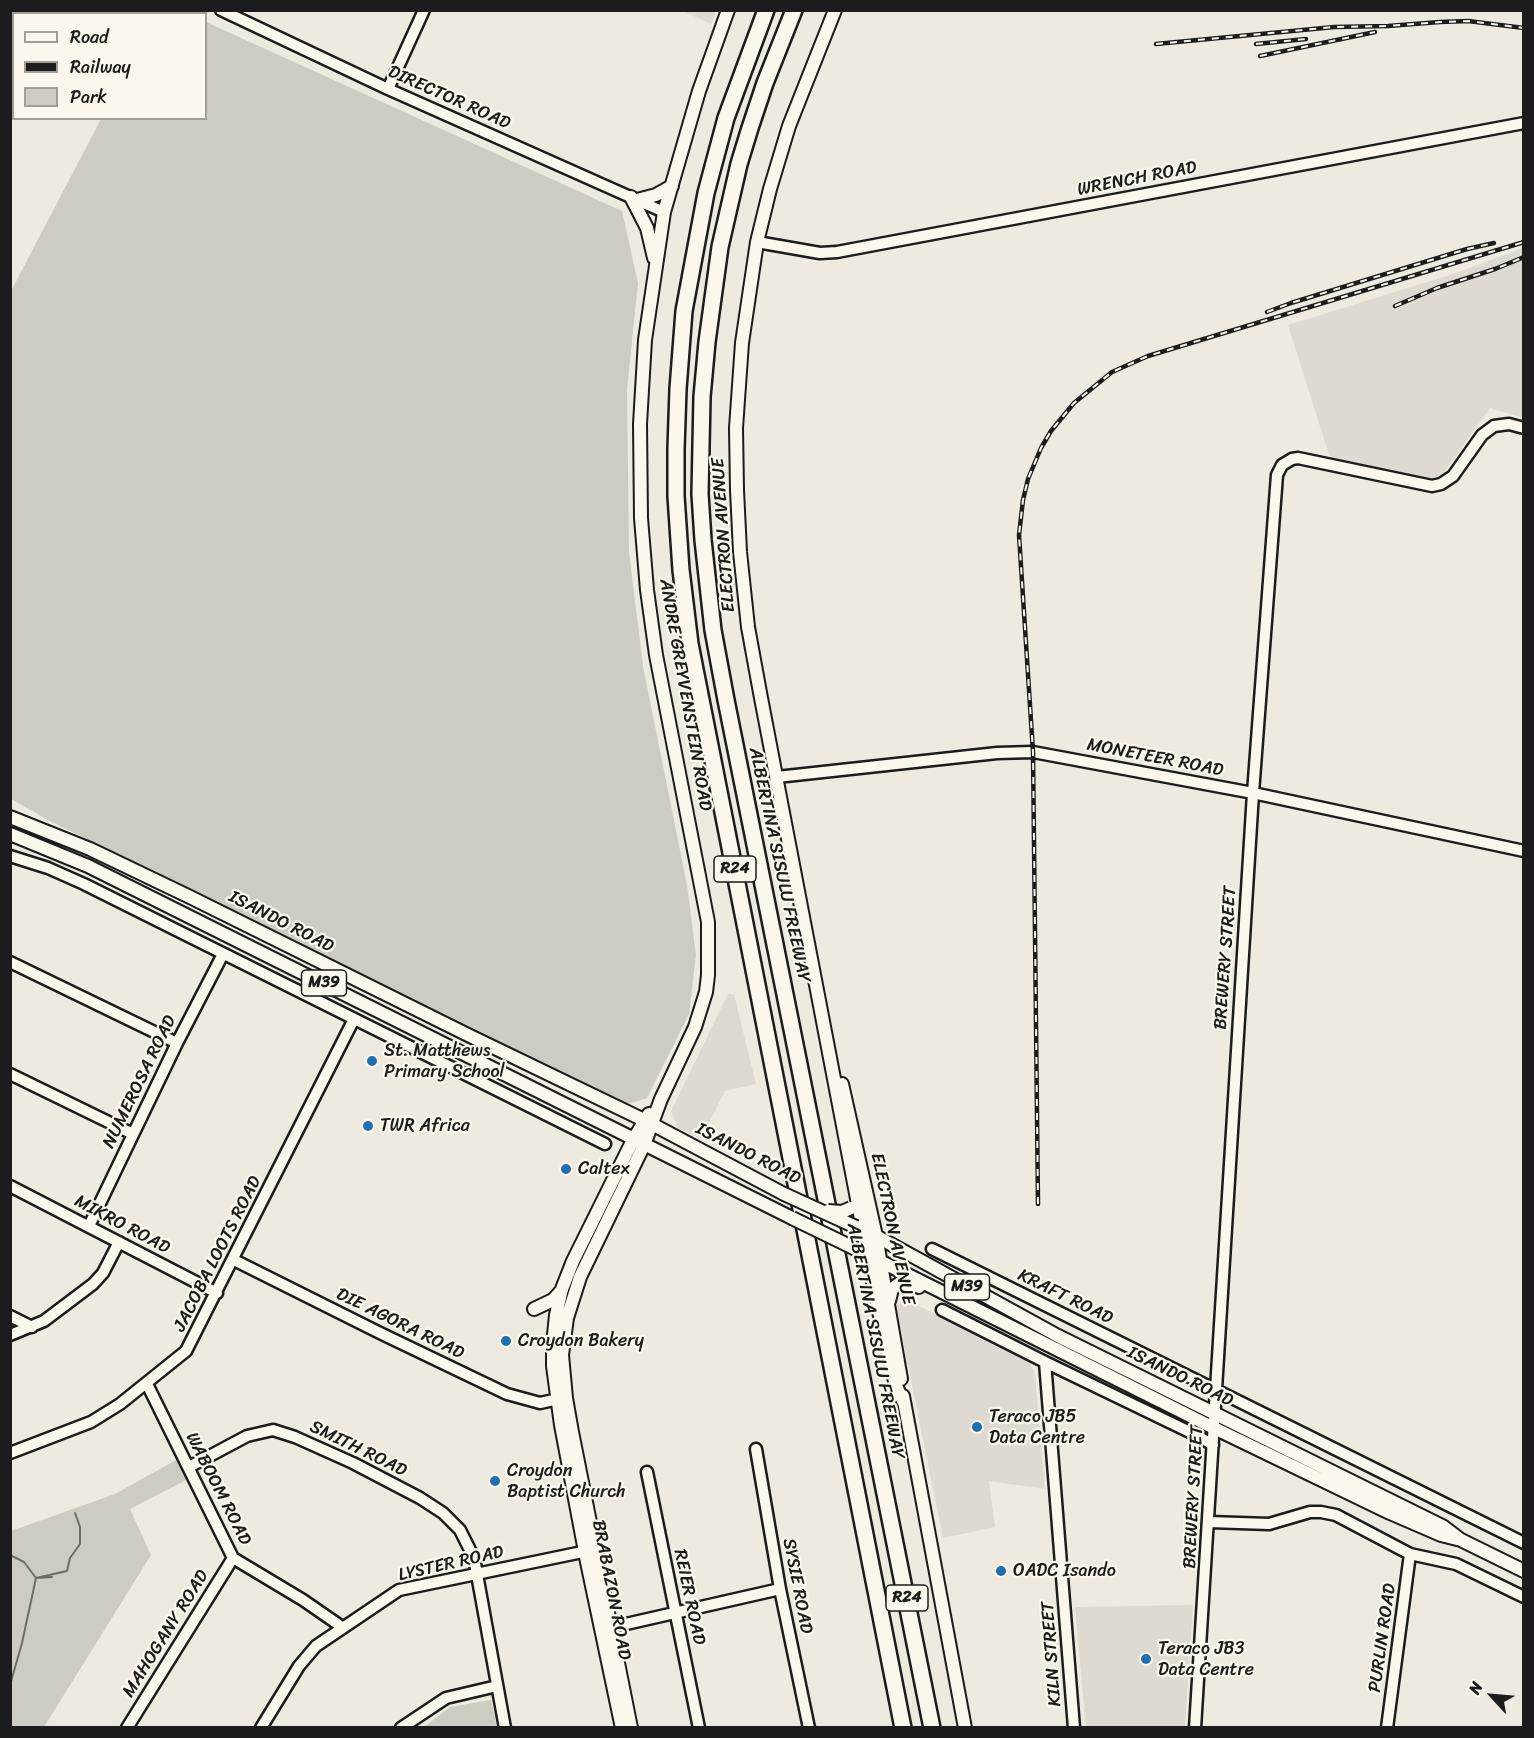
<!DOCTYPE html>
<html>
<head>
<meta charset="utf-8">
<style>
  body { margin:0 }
  #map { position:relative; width:1534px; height:1738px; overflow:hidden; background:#eeeadf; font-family:Sriracha,sans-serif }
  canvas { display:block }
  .frame { position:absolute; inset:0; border:12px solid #1c1c1c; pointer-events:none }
  .legend { position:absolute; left:12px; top:12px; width:195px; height:108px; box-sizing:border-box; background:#fbf7ec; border:2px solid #a29f99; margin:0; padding:8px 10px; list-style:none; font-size:18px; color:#1c1c1c }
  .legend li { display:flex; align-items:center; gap:12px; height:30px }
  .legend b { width:30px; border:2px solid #a29f99 }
  .north { position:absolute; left:1462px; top:1666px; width:60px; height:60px; -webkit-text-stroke:4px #fbf7ec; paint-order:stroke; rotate:296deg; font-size:16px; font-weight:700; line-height:24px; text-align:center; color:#1c1c1c }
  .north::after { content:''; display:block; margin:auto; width:21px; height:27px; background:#1c1c1c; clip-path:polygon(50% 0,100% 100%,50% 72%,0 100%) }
</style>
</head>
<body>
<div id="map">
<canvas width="1534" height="1738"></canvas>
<div class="frame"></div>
<ul class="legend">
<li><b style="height:8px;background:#fbf7ec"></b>Road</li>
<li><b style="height:8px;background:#1c1c1c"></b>Railway</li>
<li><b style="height:16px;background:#ceccc2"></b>Park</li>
</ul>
<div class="north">N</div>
</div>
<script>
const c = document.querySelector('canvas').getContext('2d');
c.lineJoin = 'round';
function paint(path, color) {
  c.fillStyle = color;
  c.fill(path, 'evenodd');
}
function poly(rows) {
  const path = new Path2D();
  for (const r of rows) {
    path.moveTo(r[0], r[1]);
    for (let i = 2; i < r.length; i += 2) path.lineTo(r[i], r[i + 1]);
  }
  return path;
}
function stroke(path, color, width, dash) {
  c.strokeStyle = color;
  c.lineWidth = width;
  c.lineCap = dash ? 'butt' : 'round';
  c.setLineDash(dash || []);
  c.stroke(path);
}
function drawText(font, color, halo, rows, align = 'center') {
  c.font = font + ' Sriracha,sans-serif';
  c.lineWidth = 4.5;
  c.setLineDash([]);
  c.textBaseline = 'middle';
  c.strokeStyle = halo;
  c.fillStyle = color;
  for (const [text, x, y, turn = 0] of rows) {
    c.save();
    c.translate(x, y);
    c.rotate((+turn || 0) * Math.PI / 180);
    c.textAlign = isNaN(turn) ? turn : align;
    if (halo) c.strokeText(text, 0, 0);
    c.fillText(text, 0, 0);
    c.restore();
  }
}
paint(poly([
  [683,11,717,11,711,24],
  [1523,248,1523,418,1490,408,1442,475,1428,480,1330,458,1288,325,1456,273],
  [728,994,734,994,756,1084,725,1091,701,1139,678,1128,671,1111],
  [907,1300,1029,1361,1035,1374,1045,1489,989,1481,995,1527,943,1538,896,1306],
  [1193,1605,1185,1727,1086,1727,1075,1607]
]), '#dedad1');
paint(poly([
  [206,22,622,211,638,283,627,390,629,552,643,666,687,885,696,955,689,1014,647,1098,628,1104,50,821,11,799,11,291,101,119,206,118],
  [176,1460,188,1479,130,1509,151,1555,44,1727,11,1727,11,1531,115,1494],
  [491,1700,497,1727,424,1727,450,1707]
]), '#ceccc2');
stroke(poly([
  [10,1555,24,1562,36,1578,22,1643,10,1685],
  [52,1577,36,1578,67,1571,70,1558,80,1544,80,1527,75,1513]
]), '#6f6d69', 2);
const minor = poly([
  [221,10,388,89,664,212],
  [388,89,424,10],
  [757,242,820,253,837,252,1524,123],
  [777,777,997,753,1033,752,1253,793,1524,851],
  [10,856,48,868,84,884,605,1144],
  [10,962,177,1043],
  [10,1074,133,1134],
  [10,1186,217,1293],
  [89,1226,177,1043,223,954],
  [932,1249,1524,1543],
  [234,1260,380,1333,507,1394,540,1403,563,1398],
  [942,1310,1045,1362,1196,1435,1213,1445],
  [10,1316,32,1327],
  [10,1335,44,1321,93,1284,103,1273,119,1242],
  [1045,1362,1074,1728],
  [147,1384,233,1558,303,1600,342,1627],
  [756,1449,780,1589,809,1728],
  [10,1453,91,1422,120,1404,186,1351,354,1019],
  [189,1467,247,1436,273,1430,295,1437,353,1463,420,1498,443,1513,460,1530,474,1558,505,1728],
  [647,1472,699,1728],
  [1209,1522,1269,1524,1310,1512,1321,1512,1336,1515,1410,1554,1456,1564,1524,1597],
  [604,1629,780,1589],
  [127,1728,233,1558],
  [261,1728,299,1666,316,1646,399,1590,592,1550],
  [401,1728,446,1698,497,1686],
  [1195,1728,1253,793,1277,475,1282,465,1292,459,1298,458,1432,486,1441,484,1453,476,1482,435,1494,426,1509,424,1524,428],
  [1387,1728,1410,1554]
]);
const major = poly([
  [835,10,789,126,770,189,757,242,742,343,736,428,737,490,740,552,748,627,761,698,877,1303,896,1386,904,1403],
  [631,197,647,228,654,258],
  [637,200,656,195,672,186],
  [10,817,90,849,190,897,468,1035,648,1122,784,1194],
  [10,834,88,866,792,1218],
  [842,1084,876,1236,901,1379],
  [857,1228,876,1236,1058,1336,1444,1527,1461,1540,1524,1571],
  [876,1259,1214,1428,1390,1513,1441,1535,1457,1539],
  [889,1301,892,1289,900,1283,911,1283,919,1287],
  [534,1309,553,1300,562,1290],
  [903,1396,965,1728],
  [622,1728,587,1562,561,1425,553,1366,553,1344,556,1315,562,1289,573,1261,633,1140,649,1114],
  [631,1728,572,1432,566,1398,562,1355,567,1318,580,1277,644,1145,661,1099,695,1027,706,992,708,975,708,922,656,655,647,590,641,518,640,424,645,340,664,212,699,91,728,10]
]);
const highway = poly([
  [766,10,726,118,706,193,684,311,678,389,676,449,676,496,681,570,690,644,903,1728],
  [794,10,765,83,750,128,739,164,720,247,707,342,702,397,700,494,703,540,713,630,726,700,932,1728]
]);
stroke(minor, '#1c1c1c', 15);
stroke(major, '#1c1c1c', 16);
stroke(highway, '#1c1c1c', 20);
stroke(minor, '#fbf7ec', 10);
stroke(major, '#fbf7ec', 12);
stroke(highway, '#fbf7ec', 15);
const rail = poly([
  [1156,44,1334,27,1388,26,1440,22,1468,21,1524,28],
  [1256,44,1306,39],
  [1260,56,1375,32],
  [1395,306,1437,288,1495,269,1524,257],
  [1267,312,1291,303,1467,249,1494,243],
  [1038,1204,1033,752,1019,535,1023,500,1028,479,1041,448,1051,431,1074,403,1112,372,1148,356,1524,242]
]);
stroke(rail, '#1c1c1c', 4.5);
stroke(rail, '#fbf7ec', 2, [7]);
const majorBridge = poly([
  [784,1194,856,1227],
  [828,1211,842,1212,851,1208],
  [792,1218,860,1251]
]);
stroke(majorBridge, '#1c1c1c', 16, []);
stroke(majorBridge, '#fbf7ec', 12);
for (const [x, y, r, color] of [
  [372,1061,6,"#1f6fb2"],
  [368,1126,6,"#1f6fb2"],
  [566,1169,6,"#1f6fb2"],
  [506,1341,6,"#1f6fb2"],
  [977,1427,6,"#1f6fb2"],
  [495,1481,6,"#1f6fb2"],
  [1001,1571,6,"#1f6fb2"],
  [1146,1659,6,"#1f6fb2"]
]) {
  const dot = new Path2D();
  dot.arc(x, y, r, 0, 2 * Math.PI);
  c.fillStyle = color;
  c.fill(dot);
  stroke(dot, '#fbf7ec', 2);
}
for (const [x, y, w] of [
  [735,869,42],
  [324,983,45],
  [967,1287,45],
  [907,1598,42]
]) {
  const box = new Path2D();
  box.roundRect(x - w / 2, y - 13, w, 26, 4.5);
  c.fillStyle = '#fbf7ec';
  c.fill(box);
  stroke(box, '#1c1c1c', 1.5);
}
drawText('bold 16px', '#1c1c1c', null, [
  ["R24",735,869],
  ["M39",324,983],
  ["M39",967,1287],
  ["R24",907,1598]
]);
drawText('18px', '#1c1c1c', '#fbf7ec', [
  ["DIRECTOR ROAD",449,98,24],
  ["WRENCH ROAD",1137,179,-11],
  ["ELECTRON AVENUE",724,535,-94],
  ["ANDRE GREYVENSTEIN ROAD",685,695,80],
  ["MONETEER ROAD",1155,758,11],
  ["ALBERTINA SISULU FREEWAY",779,865,78],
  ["ISANDO ROAD",281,922,27],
  ["BREWERY STREET",1226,958,-86],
  ["NUMEROSA ROAD",140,1082,-64],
  ["ISANDO ROAD",748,1154,27],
  ["MIKRO ROAD",122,1225,28],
  ["ELECTRON AVENUE",892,1229,78],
  ["JACOBA LOOTS ROAD",218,1254,-63],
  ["KRAFT ROAD",1065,1297,26],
  ["DIE AGORA ROAD",400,1324,26],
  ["ALBERTINA SISULU FREEWAY",875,1341,79],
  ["ISANDO ROAD",1180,1377,26],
  ["SMITH ROAD",358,1449,26],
  ["WABOOM ROAD",218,1489,63],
  ["BREWERY STREET",1194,1497,-87],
  ["LYSTER ROAD",451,1564,-13],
  ["SYSIE ROAD",797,1586,79],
  ["BRABAZON ROAD",611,1590,79],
  ["REIER ROAD",689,1597,78],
  ["MAHOGANY ROAD",166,1634,-58],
  ["PURLIN ROAD",1383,1638,-82],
  ["KILN STREET",1052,1654,-94]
]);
drawText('18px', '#1c1c1c', '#fbf7ec', [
  ["St. Matthews",384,1051],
  ["Primary School",384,1072],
  ["TWR Africa",380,1126],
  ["Caltex",578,1169],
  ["Croydon Bakery",518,1341],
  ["Teraco JB5",989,1417],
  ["Data Centre",989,1438],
  ["Croydon",507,1471],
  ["Baptist Church",507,1492],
  ["OADC Isando",1013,1571],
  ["Teraco JB3",1158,1649],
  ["Data Centre",1158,1670]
], 'left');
</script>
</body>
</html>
